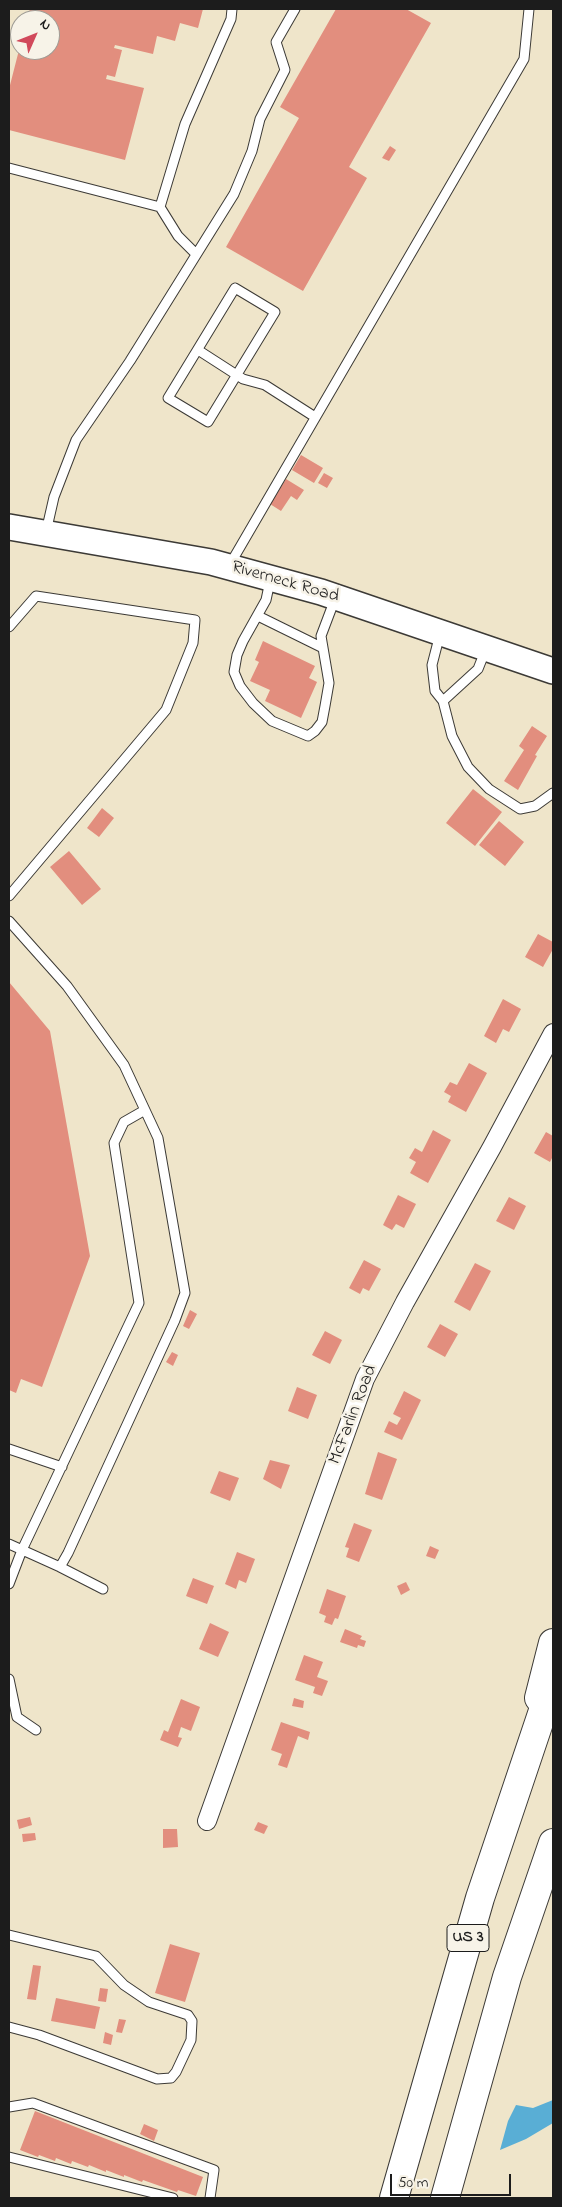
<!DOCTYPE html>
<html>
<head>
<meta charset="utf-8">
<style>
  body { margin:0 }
  #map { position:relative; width:562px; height:2207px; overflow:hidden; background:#efe5ca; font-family:"Indie Flower",sans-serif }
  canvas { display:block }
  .frame { position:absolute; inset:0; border:10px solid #1c1c1c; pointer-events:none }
  .north { position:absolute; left:10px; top:10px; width:50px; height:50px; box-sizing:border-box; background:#f7f3e8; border:1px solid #9f9d96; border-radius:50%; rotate:46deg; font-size:14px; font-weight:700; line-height:20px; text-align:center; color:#1c1c1c }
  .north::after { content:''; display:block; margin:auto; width:18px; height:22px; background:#d1495b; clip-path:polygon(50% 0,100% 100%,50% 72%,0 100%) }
  .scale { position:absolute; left:390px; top:2174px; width:121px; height:22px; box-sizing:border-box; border:2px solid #1c1c1c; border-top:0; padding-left:6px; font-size:15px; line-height:18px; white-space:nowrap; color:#1c1c1c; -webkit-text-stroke:4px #f7f3e8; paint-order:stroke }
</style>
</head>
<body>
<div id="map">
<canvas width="562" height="2207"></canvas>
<div class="frame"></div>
<div class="north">N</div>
<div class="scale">50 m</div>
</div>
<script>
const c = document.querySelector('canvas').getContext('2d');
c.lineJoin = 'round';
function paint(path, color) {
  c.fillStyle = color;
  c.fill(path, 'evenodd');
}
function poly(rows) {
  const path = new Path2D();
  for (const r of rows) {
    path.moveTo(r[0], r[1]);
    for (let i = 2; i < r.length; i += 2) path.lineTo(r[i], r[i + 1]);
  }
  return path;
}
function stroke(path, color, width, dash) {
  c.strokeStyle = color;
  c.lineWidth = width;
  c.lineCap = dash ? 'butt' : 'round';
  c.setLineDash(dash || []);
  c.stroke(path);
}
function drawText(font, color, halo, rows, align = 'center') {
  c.font = font + ' "Indie Flower",sans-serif';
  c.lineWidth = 5;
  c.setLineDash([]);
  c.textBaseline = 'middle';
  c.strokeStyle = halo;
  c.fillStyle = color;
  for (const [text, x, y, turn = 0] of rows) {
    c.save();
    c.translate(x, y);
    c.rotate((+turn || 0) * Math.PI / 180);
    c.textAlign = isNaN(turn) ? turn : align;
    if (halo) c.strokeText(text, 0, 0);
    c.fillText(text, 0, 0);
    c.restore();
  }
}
paint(poly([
  [553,2100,553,2123,526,2139,500,2150,508,2121,516,2105,533,2108]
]), '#59aed5');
paint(poly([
  [30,9,203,9,198,28,180,23,175,41,157,36,153,54,115,45,114,48,122,50,115,77,107,75,106,79,144,88,125,160,9,130,9,89,19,50,50,50,50,20,27,20],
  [336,9,406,9,431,23,349,167,367,178,303,291,226,247,299,118,280,107],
  [390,146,396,150,389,161,382,158],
  [301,455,323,468,314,483,292,470],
  [324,473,333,478,327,488,318,483],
  [286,479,304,490,297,500,291,496,281,511,270,504],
  [263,641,315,666,309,678,317,682,301,718,265,701,270,690,250,681,259,662,255,660],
  [532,726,547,736,535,755,537,756,518,790,504,781,524,750,519,746],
  [473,789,502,812,475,846,446,823],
  [102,808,114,818,99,837,87,828],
  [499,821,524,842,505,866,479,845],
  [69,851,101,889,82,905,50,867],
  [538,934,553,942,553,949,543,967,525,957],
  [9,982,50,1031,90,1256,42,1387,21,1379,16,1393,9,1390],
  [503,999,521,1009,509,1032,503,1029,496,1043,484,1036],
  [469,1063,487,1073,466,1112,448,1102,451,1096,444,1092,450,1082,457,1085],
  [433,1130,451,1140,428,1183,410,1173,416,1162,409,1158,415,1148,422,1152],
  [546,1132,553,1136,553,1156,550,1162,534,1153],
  [398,1195,416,1204,404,1228,396,1224,392,1230,383,1225],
  [509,1197,526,1206,514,1230,496,1221],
  [364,1260,381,1269,369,1291,363,1288,360,1294,349,1288],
  [475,1263,491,1271,470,1311,454,1302],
  [190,1310,197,1314,189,1329,183,1326],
  [440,1324,458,1334,445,1357,427,1347],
  [325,1331,342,1340,330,1364,312,1355],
  [172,1352,178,1355,173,1366,166,1362],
  [297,1387,317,1395,308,1419,288,1411],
  [404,1391,421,1400,402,1440,384,1432,389,1421,397,1425,401,1418,393,1414],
  [378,1452,397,1459,382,1500,365,1494],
  [270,1460,290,1465,281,1489,263,1479],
  [219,1471,239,1478,230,1501,210,1493],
  [354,1523,372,1530,359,1562,346,1557,349,1548,345,1547],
  [430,1546,439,1550,435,1559,426,1556],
  [237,1552,255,1559,246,1583,239,1580,236,1589,225,1584],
  [193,1578,214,1586,207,1604,186,1596],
  [406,1582,410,1590,401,1595,397,1586],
  [327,1589,346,1596,338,1619,335,1618,332,1625,324,1622,326,1616,319,1613],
  [210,1623,229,1632,218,1657,199,1649],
  [345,1629,362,1636,360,1639,366,1641,364,1647,358,1645,357,1648,340,1642],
  [304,1655,323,1662,317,1677,328,1681,322,1696,313,1693,315,1687,295,1680],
  [294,1698,304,1701,303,1708,292,1706],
  [181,1699,200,1707,191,1731,181,1727,178,1737,182,1738,178,1747,160,1740,164,1730,168,1732],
  [281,1722,310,1732,308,1740,298,1736,287,1768,278,1765,282,1754,271,1750],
  [30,1817,32,1825,19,1829,17,1820],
  [258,1822,268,1826,264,1834,254,1830],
  [163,1829,177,1829,178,1847,163,1848],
  [35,1833,36,1840,23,1842,22,1834],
  [170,1944,200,1953,185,2002,155,1993],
  [33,1965,41,1966,36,2000,27,1999],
  [100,1988,108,1989,106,2002,98,2001],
  [56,1998,100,2007,95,2029,51,2021],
  [119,2019,126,2020,122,2033,116,2032],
  [105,2032,113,2035,111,2045,103,2043],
  [35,2111,203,2177,196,2196,178,2190,177,2192,143,2180,142,2182,124,2175,124,2177,106,2170,106,2172,89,2165,88,2167,72,2161,71,2164,56,2158,55,2161,39,2155,38,2157,20,2150],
  [144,2124,158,2130,154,2141,140,2134]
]), '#e28e7e');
const service = poly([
  [9,168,160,207,178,236,196,254],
  [160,207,185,124,231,19,232,9],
  [235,288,275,312,208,422,168,398,235,288],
  [198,350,243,379,265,385,315,417],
  [46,532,54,497,76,440,130,361,234,194,252,151,260,119,285,70,276,42,295,9],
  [229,566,524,59,529,9],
  [270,581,266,600,243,641,237,655,234,672,240,686,253,703,272,721,308,736,315,731,322,722,325,706,329,683,321,636,335,599],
  [258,616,323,648],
  [9,627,36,596,195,620,193,643,166,710,9,896],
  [440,634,432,665,435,691,443,701,452,736,468,767,489,789,520,809,535,806,553,793],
  [443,701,478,669,486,649],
  [9,921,67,986,124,1065,158,1138,185,1293,175,1320,68,1553,60,1567,9,1544],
  [9,1449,62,1467],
  [60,1567,103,1589],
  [9,1584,22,1550,139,1303,114,1143,124,1122,145,1110],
  [9,1679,17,1717,36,1730],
  [9,1935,96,1956,124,1985,149,2002,188,2015,192,2021,191,2040,176,2072,171,2078,157,2079,39,2035,9,2027],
  [9,2107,33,2103,214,2170,210,2198],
  [9,2157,173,2198]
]);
const minor = poly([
  [207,1821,365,1379,405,1302,492,1147,553,1033]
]);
const secondary = poly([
  [9,527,211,562,321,592,553,671]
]);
const motorway = poly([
  [539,1698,553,1643],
  [394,2198,480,1898,553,1681],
  [445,2198,507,1977,553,1843]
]);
stroke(service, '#3c3a36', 11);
stroke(minor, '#3c3a36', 20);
stroke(secondary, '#3c3a36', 28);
stroke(motorway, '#3c3a36', 30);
stroke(service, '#fff', 9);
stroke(minor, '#fff', 18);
stroke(secondary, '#fff', 25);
stroke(motorway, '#fff', 28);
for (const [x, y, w] of [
  [468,1938,42]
]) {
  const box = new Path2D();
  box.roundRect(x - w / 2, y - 13.5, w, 27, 4);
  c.fillStyle = '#f7f3e8';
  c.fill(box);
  stroke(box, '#1c1c1c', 1);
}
drawText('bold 16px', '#1c1c1c', null, [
  ["US 3",468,1938]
]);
drawText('18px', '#1c1c1c', '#f7f3e8', [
  ["Riverneck Road",285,583,16],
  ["McFarlin Road",354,1415,-69]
]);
</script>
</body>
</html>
